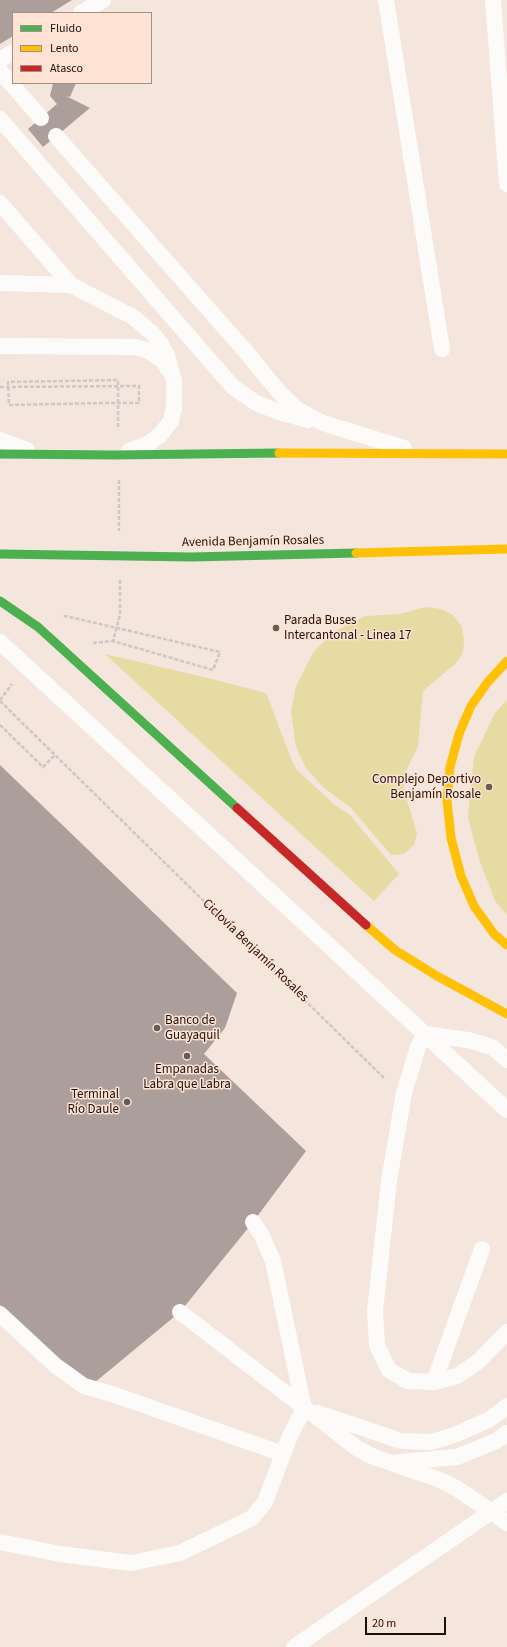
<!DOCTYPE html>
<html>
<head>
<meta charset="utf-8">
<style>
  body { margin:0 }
  #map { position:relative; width:507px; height:1647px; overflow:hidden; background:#f4e5dd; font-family:"Source Sans 3",sans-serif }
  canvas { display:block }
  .legend { position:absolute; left:12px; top:12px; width:140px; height:72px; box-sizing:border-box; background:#fee2d3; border:1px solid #a38e83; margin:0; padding:5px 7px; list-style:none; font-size:12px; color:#1b100a }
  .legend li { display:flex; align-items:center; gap:8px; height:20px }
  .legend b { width:20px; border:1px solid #a38e83 }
  .scale { position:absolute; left:365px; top:1617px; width:81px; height:18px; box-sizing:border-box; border:2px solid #1b100a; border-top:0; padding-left:5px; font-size:12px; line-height:14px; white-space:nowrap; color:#1b100a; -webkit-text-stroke:3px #fee2d3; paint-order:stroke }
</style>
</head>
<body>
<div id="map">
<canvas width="507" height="1647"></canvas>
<ul class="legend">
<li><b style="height:5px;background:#4caf50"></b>Fluido</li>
<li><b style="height:5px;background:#ffc107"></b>Lento</li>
<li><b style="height:5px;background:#c62828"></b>Atasco</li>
</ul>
<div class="scale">20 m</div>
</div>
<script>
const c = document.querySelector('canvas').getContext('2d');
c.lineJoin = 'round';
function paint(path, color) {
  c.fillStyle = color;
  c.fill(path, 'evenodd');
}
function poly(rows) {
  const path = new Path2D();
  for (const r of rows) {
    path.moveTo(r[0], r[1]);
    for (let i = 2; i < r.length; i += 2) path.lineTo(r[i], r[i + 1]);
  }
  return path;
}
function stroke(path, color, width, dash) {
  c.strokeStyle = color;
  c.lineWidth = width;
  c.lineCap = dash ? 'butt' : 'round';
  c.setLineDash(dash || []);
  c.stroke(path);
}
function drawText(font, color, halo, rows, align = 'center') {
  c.font = font + ' "Source Sans 3",sans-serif';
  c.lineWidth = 3;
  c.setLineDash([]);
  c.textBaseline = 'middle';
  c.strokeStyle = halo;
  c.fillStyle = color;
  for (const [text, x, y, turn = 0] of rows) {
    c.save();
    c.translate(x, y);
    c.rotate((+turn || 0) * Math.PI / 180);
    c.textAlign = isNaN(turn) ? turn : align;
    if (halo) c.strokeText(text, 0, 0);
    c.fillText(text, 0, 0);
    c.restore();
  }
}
paint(poly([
  [426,607,441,609,453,615,462,627,464,640,463,653,456,663,423,691,418,746,403,778,405,794,417,833,414,845,404,854,391,855,350,807,324,788,306,768,296,747,291,712,296,686,313,653,333,632,365,616,400,614],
  [105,654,208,678,266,693,292,761,297,770,336,806,350,815,399,874,374,901],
  [507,700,507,915,495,901,479,859,468,817,474,757,495,713]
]), '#e6dba2');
paint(poly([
  [0,0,72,0,51,13,13,13,13,36,0,44],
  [53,83,76,83,70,97,66,96,90,108,43,147,28,129,57,104,50,96],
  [0,765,237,993,225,1028,204,1054,306,1151,253,1222,180,1312,88,1388,0,1305]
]), '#ac9f9b');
stroke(poly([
  [0,387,139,386,139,403,103,403,9,405,8,382,118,380,118,429],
  [119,480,119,531],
  [64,617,65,616,130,631,220,652,213,670,113,641,120,615,120,580],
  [93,643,113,641],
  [0,700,12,684],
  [0,701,385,1079],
  [0,725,43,767,55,755]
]), '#cdc7c5', 2.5, [4, 2]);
stroke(poly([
  [386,0,442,349],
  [493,0,507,184],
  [81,13,103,0],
  [0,60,13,52],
  [0,71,41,118],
  [0,119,233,387,256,403,279,412,308,420],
  [56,136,247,353,279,392,298,410,323,423,404,448],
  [0,203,71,285],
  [0,283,71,285,133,317,152,333,161,344,167,356,174,381,174,408,171,421,160,435,148,444,129,451],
  [0,346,136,347,146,350,155,355,163,361,168,369],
  [0,440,27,450],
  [0,642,507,1110],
  [507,1060,492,1047,468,1040,425,1034,418,1047,404,1093,389,1181,375,1311,377,1345,389,1370,408,1381,434,1382,457,1376,479,1361,507,1332],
  [180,1312,358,1449,374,1457,440,1480,456,1488,492,1512,507,1523],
  [0,1314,56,1366,84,1386,115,1395,283,1454],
  [434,1382,482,1249],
  [318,1413,401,1441,432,1442,457,1434,490,1419,507,1406],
  [399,1462,457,1457,496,1441,507,1433],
  [0,1542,60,1554,131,1563,180,1553,252,1518,265,1502,290,1436,304,1409,273,1261,262,1236,253,1222],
  [294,1647,507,1501]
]), '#fdfbfa', 16);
stroke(poly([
  [0,454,114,455,279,453],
  [0,554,192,557,356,553],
  [0,601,38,627,237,808]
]), '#4caf50', 9);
stroke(poly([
  [279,453,507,454],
  [356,553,507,549],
  [507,661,487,683,471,706,459,734,450,767,447,801,451,838,461,876,474,906,494,934,507,945],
  [366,925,395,950,437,976,507,1014]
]), '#ffc107', 9);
stroke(poly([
  [237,808,366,925]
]), '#c62828', 9);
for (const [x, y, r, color] of [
  [276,628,4,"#675b54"],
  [489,787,4,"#675b54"],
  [157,1028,4,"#675b54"],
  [187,1056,4,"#675b54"],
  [127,1102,4,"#675b54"]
]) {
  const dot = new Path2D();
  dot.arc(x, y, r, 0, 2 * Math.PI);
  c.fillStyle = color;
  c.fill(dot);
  stroke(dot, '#fee2d3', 1.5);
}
drawText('13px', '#1b100a', '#fee2d3', [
  ["Avenida Benjamín Rosales",253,542,-1],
  ["Ciclovía Benjamín Rosales",255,951,44]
]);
drawText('13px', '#1b100a', '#fee2d3', [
  ["Parada Buses",284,621],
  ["Intercantonal - Linea 17",284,636],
  ["Complejo Deportivo",481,780,"right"],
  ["Benjamín Rosale",481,795,"right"],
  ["Banco de",165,1021],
  ["Guayaquil",165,1036],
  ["Empanadas",187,1070,"center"],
  ["Labra que Labra",187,1085,"center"],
  ["Terminal",119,1095,"right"],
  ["Río Daule",119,1110,"right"]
], 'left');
</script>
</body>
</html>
